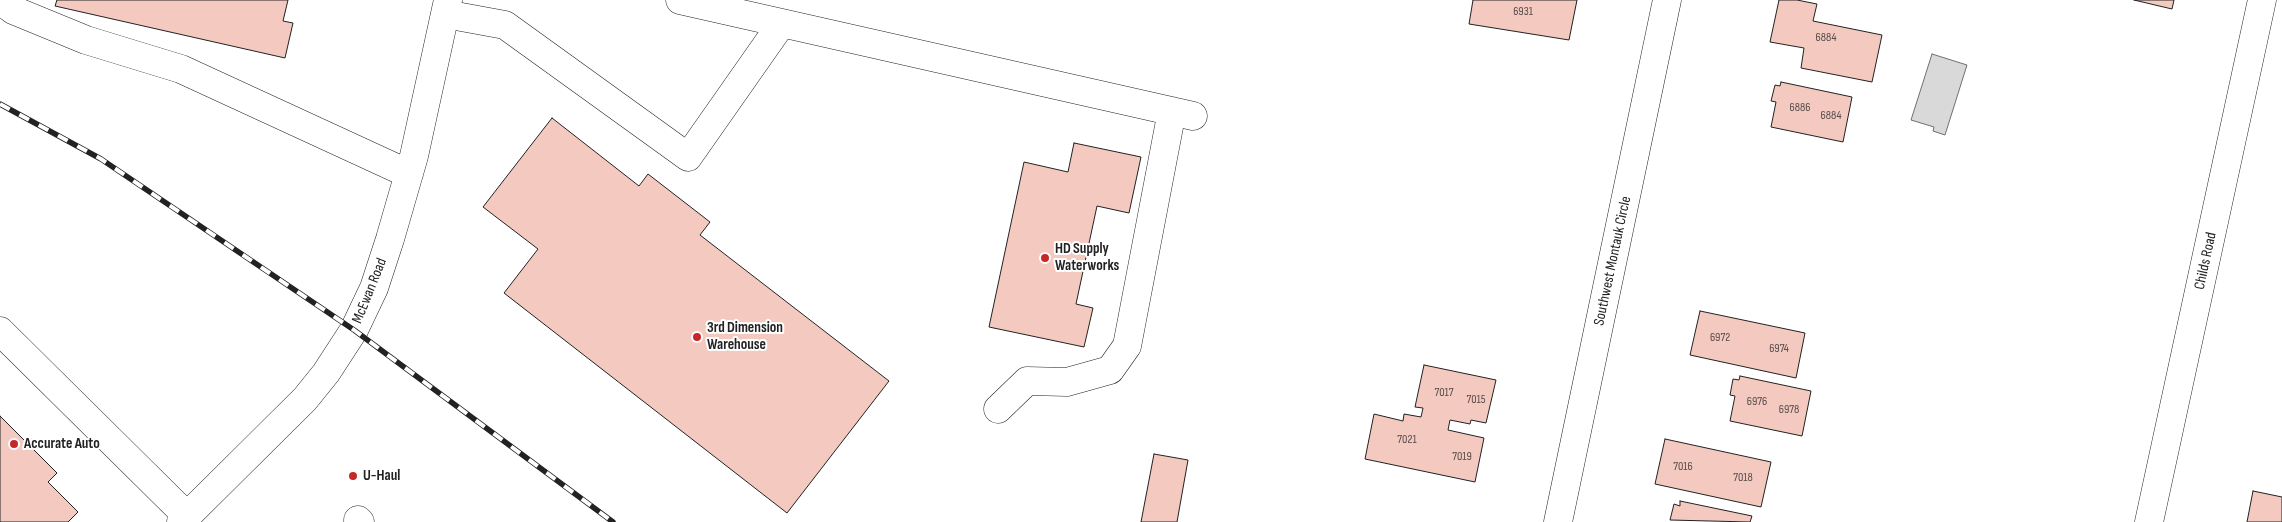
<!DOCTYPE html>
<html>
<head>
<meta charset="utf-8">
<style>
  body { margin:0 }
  canvas { display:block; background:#fff }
</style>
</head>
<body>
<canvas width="2282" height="522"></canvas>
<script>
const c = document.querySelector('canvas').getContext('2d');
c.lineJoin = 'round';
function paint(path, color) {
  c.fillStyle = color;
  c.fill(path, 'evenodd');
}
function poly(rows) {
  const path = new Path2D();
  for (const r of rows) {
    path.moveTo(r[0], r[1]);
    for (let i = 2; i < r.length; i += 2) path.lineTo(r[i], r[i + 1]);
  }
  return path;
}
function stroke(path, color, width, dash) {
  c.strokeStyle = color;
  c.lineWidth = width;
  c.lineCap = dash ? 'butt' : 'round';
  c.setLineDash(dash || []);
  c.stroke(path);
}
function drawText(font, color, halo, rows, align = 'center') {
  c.font = font + ' "Sofia Sans Condensed",sans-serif';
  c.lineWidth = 4;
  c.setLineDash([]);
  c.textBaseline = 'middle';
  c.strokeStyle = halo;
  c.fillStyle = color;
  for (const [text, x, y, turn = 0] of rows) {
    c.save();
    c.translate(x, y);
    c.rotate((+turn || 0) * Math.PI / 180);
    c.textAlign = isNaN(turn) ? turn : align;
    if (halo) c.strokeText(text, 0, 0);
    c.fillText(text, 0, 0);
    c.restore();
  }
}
const water = poly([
  [1932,54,1967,65,1945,135,1933,131,1934,127,1911,120,1932,54]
]);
paint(water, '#d9d9d9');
stroke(water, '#6f6f6f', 1);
const building = poly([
  [57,0,288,0,283,21,293,23,285,58,55,6,57,0],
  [1473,0,1577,0,1569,40,1469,24,1473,0],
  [1779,0,1797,0,1817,4,1813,21,1882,35,1872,82,1801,68,1804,48,1770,42,1779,0],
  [2134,0,2174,0,2172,9,2134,0],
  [1781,82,1852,97,1843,142,1771,127,1776,102,1771,101,1775,85,1780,86,1781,82],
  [552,118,639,186,648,174,710,222,700,235,889,381,787,513,504,293,538,249,483,207,552,118],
  [1074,143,1141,157,1129,213,1097,206,1076,304,1093,308,1084,347,989,327,1024,162,1068,172,1074,143],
  [1700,311,1805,333,1796,378,1690,355,1700,311],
  [1424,365,1496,380,1486,423,1471,420,1470,424,1450,420,1448,430,1484,438,1475,482,1365,459,1374,414,1403,421,1404,414,1421,417,1423,408,1415,407,1424,365],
  [1740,376,1811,391,1802,436,1730,421,1735,396,1730,395,1733,379,1739,380,1740,376],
  [0,416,57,473,48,482,78,512,68,522,0,522,0,416],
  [1665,439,1771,462,1761,507,1655,484,1665,439],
  [1154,454,1188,460,1177,522,1141,522,1154,454],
  [2253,491,2282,497,2282,522,2247,522,2253,491],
  [1680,501,1752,516,1750,522,1670,520,1674,504,1680,506,1680,501]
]);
paint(building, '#f3c9c0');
stroke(building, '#222', 1);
const minor = poly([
  [0,0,13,10,86,40,181,69,409,174],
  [680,0,1193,116],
  [445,14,505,25,688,157,782,23],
  [0,331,187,516],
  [998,409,1027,381,1067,382,1110,370,1127,346,1172,111],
  [358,520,360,522],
  [181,522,305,399,326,373,354,330,374,288,390,239,414,156,448,0],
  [1558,522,1667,0],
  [2149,522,2262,0]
]);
stroke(minor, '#222', 29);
stroke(minor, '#fff', 28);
const rail = poly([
  [0,104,101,159,354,330,613,522]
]);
stroke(rail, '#222', 5.5);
stroke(rail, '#fff', 4, [11]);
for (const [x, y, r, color] of [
  [1045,258,5,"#c62828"],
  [697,337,5,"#c62828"],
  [14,444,5,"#c62828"],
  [353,476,5,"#c62828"]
]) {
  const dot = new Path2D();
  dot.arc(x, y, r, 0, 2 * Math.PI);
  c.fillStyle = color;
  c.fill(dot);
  stroke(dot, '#fff', 2);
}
drawText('12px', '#564c4a', null, [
  ["6931",1523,12],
  ["6884",1826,38],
  ["6886",1800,108],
  ["6884",1831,116],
  ["6972",1720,338],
  ["6974",1779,349],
  ["7017",1444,393],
  ["7015",1476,400],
  ["6976",1757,402],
  ["6978",1789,410],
  ["7021",1407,440],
  ["7019",1462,457],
  ["7016",1683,467],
  ["7018",1743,478]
]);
drawText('bold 15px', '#222', '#fff', [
  ["HD Supply",1055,249],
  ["Waterworks",1055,266],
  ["3rd Dimension",707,328],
  ["Warehouse",707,345],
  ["Accurate Auto",24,444],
  ["U-Haul",363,476]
], 'left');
drawText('15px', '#222', '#fff', [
  ["Southwest Montauk Circle",1613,261,-78],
  ["Childs Road",2206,261,-78],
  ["McEwan Road",370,291,-68]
]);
</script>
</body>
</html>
